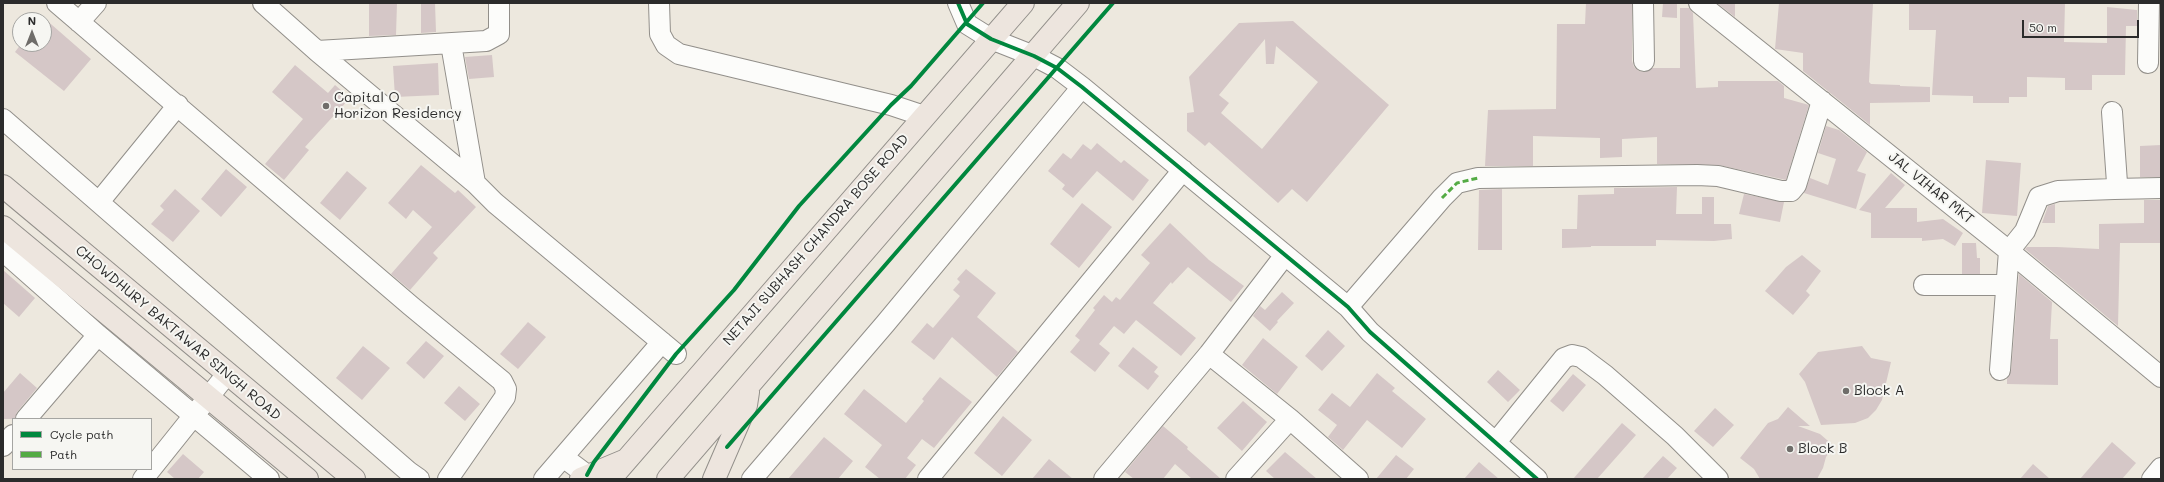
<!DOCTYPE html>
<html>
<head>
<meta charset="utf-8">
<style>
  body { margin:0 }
  #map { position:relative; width:2164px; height:482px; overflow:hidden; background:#ede8de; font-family:Mali,sans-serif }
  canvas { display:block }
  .frame { position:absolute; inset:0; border:4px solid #2b2b2b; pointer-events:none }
  .legend { position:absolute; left:12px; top:418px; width:140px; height:52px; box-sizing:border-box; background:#f6f6f2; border:1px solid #a5a5a2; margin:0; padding:5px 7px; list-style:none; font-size:12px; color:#2b2b2b }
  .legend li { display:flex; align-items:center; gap:8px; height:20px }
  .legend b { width:20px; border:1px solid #a5a5a2 }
  .north { position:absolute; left:12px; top:12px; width:40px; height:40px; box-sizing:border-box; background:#f6f6f2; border:1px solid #a5a5a2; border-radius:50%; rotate:0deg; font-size:11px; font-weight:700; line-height:16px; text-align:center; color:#2b2b2b }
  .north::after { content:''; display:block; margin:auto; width:14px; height:18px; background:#6f6d6a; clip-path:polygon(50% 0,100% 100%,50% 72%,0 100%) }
  .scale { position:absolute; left:2022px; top:20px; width:117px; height:18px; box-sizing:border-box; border:2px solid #2b2b2b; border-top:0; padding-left:5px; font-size:12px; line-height:14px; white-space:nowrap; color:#2b2b2b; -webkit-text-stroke:3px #f6f6f2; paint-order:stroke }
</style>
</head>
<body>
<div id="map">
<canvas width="2164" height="482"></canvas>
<div class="frame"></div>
<ul class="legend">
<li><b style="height:5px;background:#00873e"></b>Cycle path</li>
<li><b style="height:5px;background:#54ab44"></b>Path</li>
</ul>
<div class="north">N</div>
<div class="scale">50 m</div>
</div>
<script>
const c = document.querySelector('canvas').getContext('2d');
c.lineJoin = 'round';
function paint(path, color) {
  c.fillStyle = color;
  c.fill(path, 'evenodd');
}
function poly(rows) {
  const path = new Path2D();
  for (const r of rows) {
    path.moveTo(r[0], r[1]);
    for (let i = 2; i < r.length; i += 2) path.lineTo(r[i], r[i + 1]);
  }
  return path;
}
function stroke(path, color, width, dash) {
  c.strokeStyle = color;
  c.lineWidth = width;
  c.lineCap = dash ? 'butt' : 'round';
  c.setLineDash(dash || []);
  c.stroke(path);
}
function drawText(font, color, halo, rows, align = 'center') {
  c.font = font + ' Mali,sans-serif';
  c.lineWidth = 4;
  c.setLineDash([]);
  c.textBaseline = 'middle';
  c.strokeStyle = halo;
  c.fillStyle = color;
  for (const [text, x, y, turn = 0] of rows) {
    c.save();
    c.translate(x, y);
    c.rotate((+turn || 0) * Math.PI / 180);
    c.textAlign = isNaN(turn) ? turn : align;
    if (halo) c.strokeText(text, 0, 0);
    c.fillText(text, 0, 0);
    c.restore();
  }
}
paint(poly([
  [369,3,397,3,396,35,369,36],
  [421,3,435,3,436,32,421,33],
  [1586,3,1632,3,1632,61,1634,67,1639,71,1645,72,1652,68,1680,68,1680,8,1689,8,1693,13,1696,88,1718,87,1718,81,1778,81,1784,86,1784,98,1809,105,1786,180,1719,165,1657,164,1657,137,1622,139,1622,157,1600,158,1600,138,1533,136,1533,166,1485,166,1488,110,1556,109,1557,24,1585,24],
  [1663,3,1677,3,1677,18,1662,17],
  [1717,3,1735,3,1735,17],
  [1779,3,1873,3,1869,82,1871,84,1900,85,1900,86,1930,87,1930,102,1870,103,1870,125,1803,71,1803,53,1775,49],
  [1909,3,2065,3,2064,42,2107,43,2107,7,2137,10,2137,26,2126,26,2125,75,2092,75,2092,90,2065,90,2065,78,2027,77,2027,97,2009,97,2009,103,1973,103,1973,96,1932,95,1936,30,1909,30],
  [44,18,91,59,64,91,15,52,21,44,44,44],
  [1293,21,1389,105,1307,202,1292,189,1278,203,1209,142,1205,146,1187,131,1187,113,1194,112,1189,77,1239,23],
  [1265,39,1266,64,1274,64,1276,46,1318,82,1262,149,1221,113,1229,103,1219,95],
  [492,55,494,77,469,79,465,57],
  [438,63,439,95,395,97,393,66],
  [295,65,328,93,335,85,350,98,305,147,309,150,284,180,265,164,303,119,272,92],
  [1826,126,1839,130,1867,152,1857,171,1866,174,1856,209,1804,193,1810,178,1828,185,1836,159,1818,153],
  [1097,143,1121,163,1124,160,1149,180,1133,201,1097,171,1073,198,1062,189,1065,185,1048,171,1063,153,1071,159,1083,144,1091,150],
  [2161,145,2161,177,2140,177,2140,146],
  [1986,160,2021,163,2017,216,1982,213],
  [421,165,455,193,458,190,476,207,433,253,438,258,410,290,391,274,432,227,413,210,406,219,388,203],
  [226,169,247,187,221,217,201,199],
  [347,171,367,188,340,220,320,203],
  [1891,173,1905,185,1885,208,1917,208,1917,222,1943,219,1963,233,1955,246,1943,239,1922,241,1922,238,1871,238,1871,213,1859,210],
  [1677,187,1676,214,1702,214,1702,197,1714,197,1714,224,1731,224,1732,239,1714,241,1656,240,1656,246,1591,246,1591,247,1562,248,1562,229,1577,229,1578,195,1614,194,1614,188],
  [175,189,200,211,173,242,151,224,164,210,160,206],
  [1502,189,1502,250,1478,250,1479,190],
  [1744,194,1784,202,1780,222,1739,214],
  [2144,200,2161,200,2161,243,2120,243,2118,326,2025,249,2027,247,2057,247,2099,249,2099,224,2144,223],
  [1082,203,1112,227,1079,268,1050,244],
  [2055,204,2055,223,2042,223,2048,206],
  [1170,223,1209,260,1244,286,1231,302,1188,267,1172,284,1171,282,1153,303,1196,338,1181,356,1136,320,1124,334,1114,326,1099,344,1110,353,1095,372,1070,352,1080,340,1075,336,1095,310,1093,308,1104,295,1112,302,1116,297,1120,300,1150,263,1141,255],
  [1962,243,1976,243,1977,258,1980,258,1980,274,1962,274],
  [1802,255,1821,271,1806,291,1810,295,1793,315,1765,291,1786,267],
  [966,269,996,293,977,317,1018,352,997,377,952,337,934,360,911,342,927,323,933,328,960,296,953,290,960,282,957,279],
  [3,270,35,298,19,317,3,303],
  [2019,274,2052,302,2050,339,2058,339,2058,385,2007,384,2007,379,2011,371],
  [1282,292,1294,303,1277,321,1278,322,1270,331,1253,316,1260,306,1265,310],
  [528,322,546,337,518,369,500,354],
  [1328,330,1345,346,1322,371,1305,356],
  [1263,338,1298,367,1277,394,1242,365],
  [426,341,444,356,424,379,406,363],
  [363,346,390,368,362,400,336,378],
  [1862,346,1871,358,1891,362,1882,400,1876,410,1868,418,1855,423,1821,425,1805,382,1799,374,1818,352],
  [1133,347,1158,367,1154,372,1159,376,1148,390,1118,366],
  [1498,370,1520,390,1508,402,1487,382],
  [20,373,37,388,17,412,15,419,3,419,3,393],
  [1377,373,1395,388,1392,391,1426,419,1402,448,1367,420,1343,450,1328,437,1337,425,1318,410,1332,393,1350,407],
  [1573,374,1586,385,1563,412,1550,401],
  [940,377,972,402,934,448,922,439,907,458,916,465,905,479,880,479,865,467,882,445,844,414,864,389,906,423,924,401,922,399],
  [459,386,480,404,465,421,444,403],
  [1243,401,1267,422,1242,451,1217,428],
  [1788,407,1810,426,1798,426,1820,434,1834,446,1826,457,1823,468,1817,479,1760,479,1754,469,1740,458,1768,423,1778,419],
  [1715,408,1734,425,1713,447,1694,431],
  [1003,416,1032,440,1002,476,974,453],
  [1622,423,1636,435,1597,479,1573,479],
  [1163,426,1188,447,1187,449,1221,479,1192,479,1175,464,1163,479,1134,479,1125,472],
  [824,437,853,461,838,479,788,479],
  [2112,442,2136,463,2122,479,2080,479],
  [1285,452,1317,479,1275,479,1266,471],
  [183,454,204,472,198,479,175,479,167,472],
  [1396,455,1414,469,1406,479,1376,479],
  [1663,456,1677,468,1667,479,1642,479],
  [1049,459,1073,479,1032,479],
  [1479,462,1499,479,1464,479],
  [2033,464,2050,479,2020,479]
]), '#d5c7c7');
const minor = poly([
  [57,3,411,306,502,381,506,389,505,397,448,479],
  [263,3,317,51,475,183,495,203,676,354],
  [659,3,660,34,666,45,679,54,891,105,924,116],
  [958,3,967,24,991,39,1034,56,1057,68,1082,87,1348,307,1370,332,1537,479],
  [1643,3,1644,61],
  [1699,3,2009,251,2161,377],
  [79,22,96,3],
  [451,44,475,183],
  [317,51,486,41,499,34,499,3],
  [2148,63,2149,3],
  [3,119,409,472,419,479],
  [2114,189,2161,188],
  [99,202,178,105],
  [3,251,98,335,269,479],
  [1924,285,2006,285],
  [1348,307,1442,198,1457,183,1478,178,1697,175,1718,176,1781,191,1791,191,1796,185,1822,101],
  [1209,354,1290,419,1358,479],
  [2000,370,2009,251,2025,231,2039,197,2058,191,2114,189,2116,187,2117,183,2112,112],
  [26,419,98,335],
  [1496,442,1564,358,1572,355,1581,357,1605,375,1675,436,1718,479],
  [3,446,13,435],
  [563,457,587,475],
  [143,479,227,374],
  [544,479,662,342],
  [752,479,885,324,1082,87],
  [928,479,1183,170],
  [1104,479,1209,354,1285,255],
  [1236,479,1290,419],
  [2152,479,2161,468]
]);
const major = poly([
  [3,186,354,479],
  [3,227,307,479],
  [581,479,624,461],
  [610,479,1023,3],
  [668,479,1078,3],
  [714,479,746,405,748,392]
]);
stroke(minor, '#928f8a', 22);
stroke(major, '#928f8a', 24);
stroke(minor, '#fcfcfa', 20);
stroke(major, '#ede5de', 22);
stroke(poly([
  [1442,198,1457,183,1478,178]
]), '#54ab44', 3, [6, 3]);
stroke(poly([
  [958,3,967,24,991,39,1034,56,1057,68,1082,87,1348,307,1370,332,1537,479],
  [727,447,1113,3],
  [587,475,594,462,676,354,734,290,799,206,891,105,911,86,983,3]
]), '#00873e', 4);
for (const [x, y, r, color] of [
  [326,106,4,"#6f6d6a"],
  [1846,391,4,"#6f6d6a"],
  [1790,449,4,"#6f6d6a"]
]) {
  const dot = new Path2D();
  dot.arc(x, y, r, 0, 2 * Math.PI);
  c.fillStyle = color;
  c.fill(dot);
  stroke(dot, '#f6f6f2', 1.5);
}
drawText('14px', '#2b2b2b', '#f6f6f2', [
  ["Capital O",334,98],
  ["Horizon Residency",334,114],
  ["Block A",1854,391],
  ["Block B",1798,449]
], 'left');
drawText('14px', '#2b2b2b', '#f6f6f2', [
  ["JAL VIHAR MKT",1931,188,39],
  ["NETAJI SUBHASH CHANDRA BOSE ROAD",816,240,-49],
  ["CHOWDHURY BAKTAWAR SINGH ROAD",178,333,40]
]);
</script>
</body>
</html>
